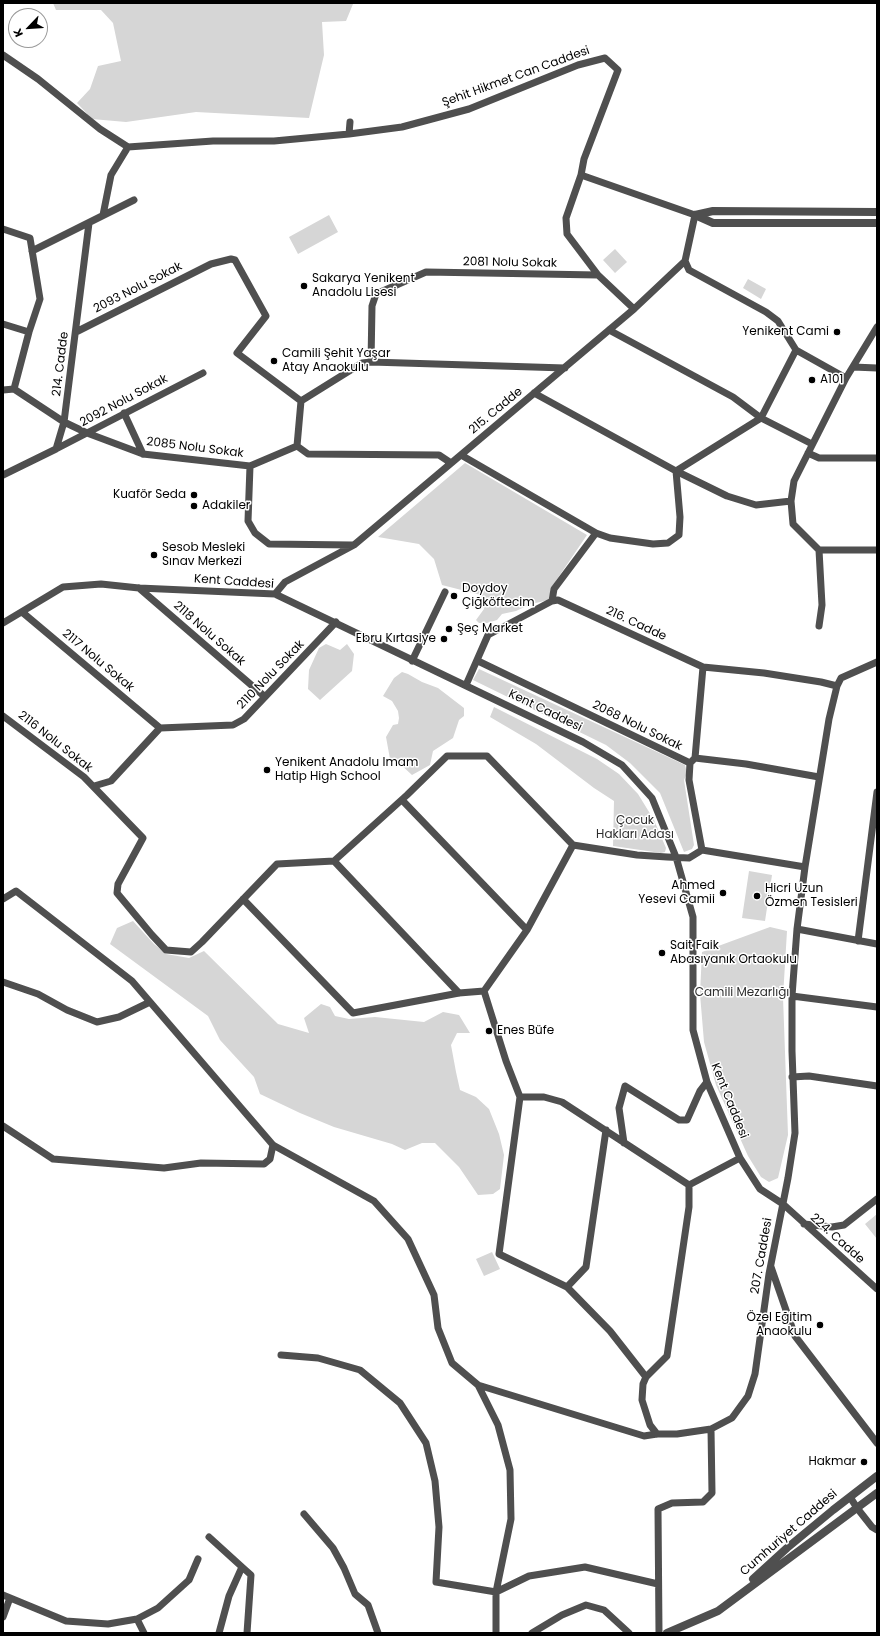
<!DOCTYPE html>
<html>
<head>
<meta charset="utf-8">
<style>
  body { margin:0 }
  #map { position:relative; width:880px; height:1636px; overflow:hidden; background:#fff; font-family:Poppins,sans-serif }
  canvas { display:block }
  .frame { position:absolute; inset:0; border:4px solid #000; pointer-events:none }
  .north { position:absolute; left:8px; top:8px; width:40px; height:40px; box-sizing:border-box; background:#fff; border:1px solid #999; border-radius:50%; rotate:245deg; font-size:11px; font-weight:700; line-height:16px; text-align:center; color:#000 }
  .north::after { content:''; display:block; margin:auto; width:14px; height:18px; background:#000; clip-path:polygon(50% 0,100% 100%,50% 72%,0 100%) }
</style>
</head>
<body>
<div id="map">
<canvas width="880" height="1636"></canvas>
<div class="frame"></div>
<div class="north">K</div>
</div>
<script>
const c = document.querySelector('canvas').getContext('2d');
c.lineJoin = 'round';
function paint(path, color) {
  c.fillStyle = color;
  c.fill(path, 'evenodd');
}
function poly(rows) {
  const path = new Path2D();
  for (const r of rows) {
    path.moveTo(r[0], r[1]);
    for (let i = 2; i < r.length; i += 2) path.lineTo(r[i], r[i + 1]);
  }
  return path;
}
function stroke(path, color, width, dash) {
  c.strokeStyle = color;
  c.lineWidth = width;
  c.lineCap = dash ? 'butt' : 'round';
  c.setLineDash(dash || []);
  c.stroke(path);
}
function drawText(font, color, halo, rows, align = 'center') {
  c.font = font + ' Poppins,sans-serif';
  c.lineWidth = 3;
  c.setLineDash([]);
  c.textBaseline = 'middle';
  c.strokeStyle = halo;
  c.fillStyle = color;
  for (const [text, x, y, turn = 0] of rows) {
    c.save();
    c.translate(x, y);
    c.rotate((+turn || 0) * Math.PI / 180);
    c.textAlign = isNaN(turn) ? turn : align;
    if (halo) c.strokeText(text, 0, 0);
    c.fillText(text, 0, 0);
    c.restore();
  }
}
paint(poly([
  [53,3,365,3,353,4,346,21,322,22,324,55,309,118,196,112,126,122,92,119,77,103,90,89,98,66,121,61,113,23,101,10,56,10],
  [329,215,338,232,298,254,289,237],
  [615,249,627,262,615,273,603,260],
  [748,279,766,289,761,299,743,288],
  [465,463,587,535,551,588,549,600,531,604,516,611,502,614,497,620,487,623,479,623,476,620,484,609,481,595,442,585,434,559,419,544,378,537],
  [326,644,340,650,347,644,354,654,352,671,320,700,308,689,309,670,319,648],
  [479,669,685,765,687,773,684,780,694,845,692,849,684,852,660,793,630,763,606,745,473,680],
  [402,672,408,674,422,682,438,688,464,708,464,716,459,720,453,738,433,751,430,765,412,775,399,763,390,759,386,737,393,725,398,724,399,718,398,711,392,701,383,696,394,678],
  [494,707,597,759,619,774,638,794,654,820,666,848,665,852,661,853,613,846,614,801,594,788,536,744,490,717],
  [749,871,772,875,765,921,742,918],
  [133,921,154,944,166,954,189,958,204,951,278,1024,309,1033,304,1018,321,1004,330,1007,335,1016,349,1019,375,1017,424,1022,443,1012,459,1015,470,1033,457,1033,451,1045,456,1072,460,1090,476,1097,489,1109,499,1134,504,1155,500,1189,493,1194,478,1195,459,1167,435,1143,422,1143,405,1150,392,1144,334,1127,300,1113,260,1094,254,1077,220,1040,208,1016,110,944,117,928],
  [770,927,787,931,783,997,788,1135,778,1178,769,1182,761,1177,748,1156,716,1085,704,1042,700,994,702,952],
  [877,1214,877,1239,865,1224],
  [492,1252,500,1269,484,1276,476,1259]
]), '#d6d6d6');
stroke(poly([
  [3,55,38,79,100,129,128,147,213,141,274,141,349,134,402,127,469,109,578,65,605,58,618,70,584,159,581,175,695,215,685,261,634,309,354,545,285,582,275,594],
  [349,134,350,122],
  [581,175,566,218,567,234,598,275],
  [103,215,111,175,128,147],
  [3,229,30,238,40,299,29,332,14,389],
  [32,251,134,200],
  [685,261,689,270,766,312,778,321,796,350,761,418,812,444],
  [3,324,29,332],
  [609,330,733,397,761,418,676,471,727,496,756,505,791,501,793,524,819,550,822,605,819,626],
  [76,332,211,264,231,259,235,260,266,316,237,353,301,401],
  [796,350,846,378],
  [371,362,565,368],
  [853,367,877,368],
  [3,390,14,389,64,422,87,433,143,454,250,466,297,446,301,401,362,363,371,362,372,306,376,294,426,272,598,275,634,309],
  [534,393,676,471,680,517,679,535,668,543,653,544,610,538,596,533],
  [124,413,143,454],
  [297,446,308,454,439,455,451,463],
  [56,449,203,373],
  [808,453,819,458,877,458],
  [461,455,596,533,554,589,552,601],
  [250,466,248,521,255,533,269,544,352,545],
  [3,475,56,449,64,422,89,223],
  [791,501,794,481,846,378,877,327],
  [819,550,877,550],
  [139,588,264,696],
  [22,612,160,728],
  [3,623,63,587,101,584,139,588,275,594,583,742,622,765,652,798,676,857,693,917,693,1030,707,1082,740,1158,760,1189,783,1204,877,1289],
  [412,661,445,592],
  [478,661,690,763,695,758,746,764,819,777],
  [466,685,488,635,552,601,558,600,703,667,764,673,821,682,837,686],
  [3,716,84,777,143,838,118,884,117,893,152,935,166,950,191,952,202,942,277,864,334,861,459,993],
  [695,758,703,667],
  [690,763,689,780,702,850],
  [94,786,111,781,160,728,233,725,244,719,336,622],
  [402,800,527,930],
  [334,861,407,795,447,756,487,756,573,845],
  [3,899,16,891,132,981,273,1145,374,1201,408,1239,434,1295,438,1328,452,1363,478,1385,644,1436,657,1434,677,1434,711,1429,732,1418,748,1396,755,1374,769,1274,788,1178,795,1133,792,1051,792,996,797,929,805,867,829,719,837,686,841,678,877,662],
  [243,899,353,1013,459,993,484,991],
  [797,929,877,944],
  [858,941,877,792],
  [3,982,38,994,67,1010,97,1022,119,1017,150,1002],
  [792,996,877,1007],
  [792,1077,809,1076,877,1086],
  [520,1097,544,1097,562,1102,689,1185],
  [3,1126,53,1159,164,1168,201,1163,264,1164,270,1159,273,1145],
  [624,1143,619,1108,625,1086,679,1120,687,1120,700,1091,707,1082],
  [804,1224,832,1227,844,1225,877,1199],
  [771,1267,795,1336,877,1443],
  [567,1287,586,1267,606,1130],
  [281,1355,318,1358,360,1370,400,1403,426,1443,435,1481,439,1527,436,1582,496,1592,511,1519,510,1470,498,1425,478,1385],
  [646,1377,610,1331,567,1287,499,1254,520,1097,506,1061,484,991,527,930,573,845,637,855,667,857,689,858,702,850,805,867],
  [657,1434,650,1425,642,1400,643,1384,646,1377,667,1356,689,1207,689,1185,740,1158],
  [850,1497,857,1508,872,1527,877,1530],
  [304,1514,333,1548,344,1568,355,1594,368,1605,378,1633],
  [209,1537,242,1567,229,1596,219,1633],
  [242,1567,251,1575,247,1633],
  [3,1595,66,1621,108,1624,137,1619,158,1608,189,1580,198,1559],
  [3,1617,10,1598],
  [137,1619,144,1633],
  [496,1633,496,1592,529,1576,585,1567,658,1584],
  [532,1633,562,1615,586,1605,604,1610,629,1633],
  [659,1633,658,1509,672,1503,703,1502,712,1493,711,1429]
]), '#4f4f4f', 7);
stroke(poly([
  [695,215,713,223,877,223],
  [695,215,713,211,877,212],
  [753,1579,787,1548,833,1510,877,1476],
  [667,1633,718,1611,877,1493]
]), '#4f4f4f', 8);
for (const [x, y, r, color] of [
  [304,286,4,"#000"],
  [837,332,4,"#000"],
  [274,361,4,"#000"],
  [812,380,4,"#000"],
  [194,495,4,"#000"],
  [194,506,4,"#000"],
  [154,555,4,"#000"],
  [454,596,4,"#000"],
  [449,629,4,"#000"],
  [444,639,4,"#000"],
  [267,770,4,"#000"],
  [723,893,4,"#000"],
  [757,896,4,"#000"],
  [662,953,4,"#000"],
  [489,1031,4,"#000"],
  [820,1325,4,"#000"],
  [864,1462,4,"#000"]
]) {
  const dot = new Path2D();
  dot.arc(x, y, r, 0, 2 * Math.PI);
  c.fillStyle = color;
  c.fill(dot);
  stroke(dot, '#fff', 1.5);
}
drawText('12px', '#000', '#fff', [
  ["Şehit Hikmet Can Caddesi",516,77,-20],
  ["2081 Nolu Sokak",510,263,1],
  ["2093 Nolu Sokak",138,288,-27],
  ["214. Cadde",61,364,-83],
  ["2092 Nolu Sokak",124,401,-28],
  ["215. Cadde",496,411,-40],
  ["2085 Nolu Sokak",195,448,7],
  ["Kent Caddesi",234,582,4],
  ["216. Cadde",636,624,25],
  ["2118 Nolu Sokak",209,634,41],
  ["2117 Nolu Sokak",98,661,40],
  ["2110 Nolu Sokak",271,675,-46],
  ["Kent Caddesi",545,711,26],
  ["2068 Nolu Sokak",637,726,26],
  ["2116 Nolu Sokak",55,742,38],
  ["Kent Caddesi",729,1101,68],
  ["224. Cadde",837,1239,42],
  ["207. Caddesi",762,1256,-80],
  ["Cumhuriyet Caddesi",789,1533,-41]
]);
drawText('12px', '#000', '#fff', [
  ["Sakarya Yenikent",312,279],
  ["Anadolu Lisesi",312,293],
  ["Yenikent Cami",829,332,"right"],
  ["Camili Şehit Yaşar",282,354],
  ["Atay Anaokulu",282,368],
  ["A101",820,380],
  ["Kuaför Seda",186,495,"right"],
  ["Adakiler",202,506],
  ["Sesob Mesleki",162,548],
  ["Sınav Merkezi",162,562],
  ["Doydoy",462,589],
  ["Çiğköftecim",462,603],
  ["Şeç Market",457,629],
  ["Ebru Kırtasiye",436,639,"right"],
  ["Yenikent Anadolu Imam",275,763],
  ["Hatip High School",275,777],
  ["Ahmed",715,886,"right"],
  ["Yesevi Camii",715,900,"right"],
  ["Hicri Uzun",765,889],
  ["Özmen Tesisleri",765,903],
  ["Sait Faik",670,946],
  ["Abasıyanık Ortaokulu",670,960],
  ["Enes Büfe",497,1031],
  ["Özel Eğitim",812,1318,"right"],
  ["Anaokulu",812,1332,"right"],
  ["Hakmar",856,1462,"right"]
], 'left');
drawText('12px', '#2d2d2d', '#fff', [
  ["Çocuk",635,821],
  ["Hakları Adası",635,835],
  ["Camili Mezarlığı",742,993]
]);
</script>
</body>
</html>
